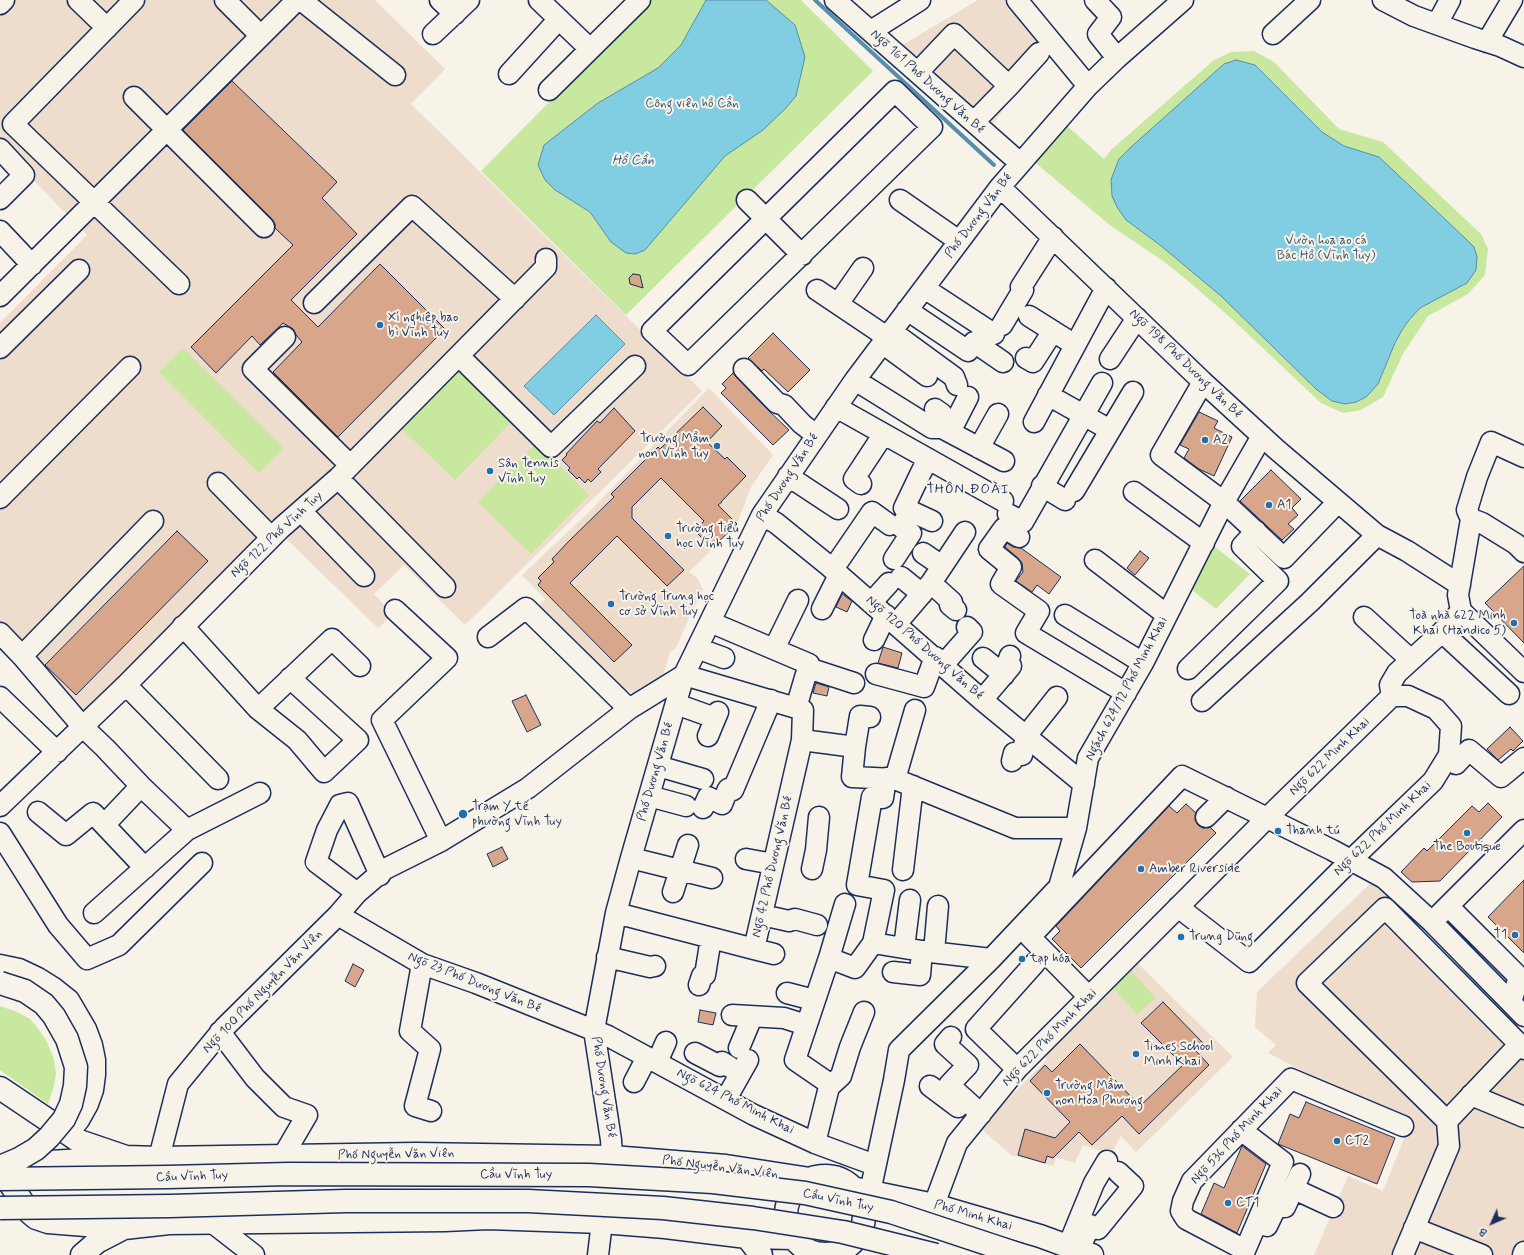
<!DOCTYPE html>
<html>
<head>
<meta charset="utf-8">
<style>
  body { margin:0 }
  #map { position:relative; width:1524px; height:1255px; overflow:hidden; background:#f7f3e8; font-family:Mynerve,sans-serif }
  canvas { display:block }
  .north { position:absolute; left:1472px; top:1203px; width:40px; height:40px; -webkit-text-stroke:3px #f7f3e8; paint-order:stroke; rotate:225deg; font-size:11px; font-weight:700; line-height:16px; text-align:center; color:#1b2f5e }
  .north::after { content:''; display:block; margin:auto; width:14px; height:18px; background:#1b2f5e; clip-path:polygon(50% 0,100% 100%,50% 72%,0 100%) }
</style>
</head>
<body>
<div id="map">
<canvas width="1524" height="1255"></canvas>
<div class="north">B</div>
</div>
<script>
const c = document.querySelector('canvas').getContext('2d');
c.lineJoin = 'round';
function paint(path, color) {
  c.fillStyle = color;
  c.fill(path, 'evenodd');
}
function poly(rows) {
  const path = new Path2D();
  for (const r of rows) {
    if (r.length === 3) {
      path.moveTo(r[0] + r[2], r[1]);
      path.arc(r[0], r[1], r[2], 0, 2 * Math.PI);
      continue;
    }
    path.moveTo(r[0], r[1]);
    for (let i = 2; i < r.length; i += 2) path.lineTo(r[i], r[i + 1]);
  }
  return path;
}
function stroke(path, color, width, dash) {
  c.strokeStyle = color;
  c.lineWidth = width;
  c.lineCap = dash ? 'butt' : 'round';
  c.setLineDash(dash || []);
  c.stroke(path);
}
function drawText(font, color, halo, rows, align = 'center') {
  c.font = font + ' Mynerve,sans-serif';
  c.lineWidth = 4;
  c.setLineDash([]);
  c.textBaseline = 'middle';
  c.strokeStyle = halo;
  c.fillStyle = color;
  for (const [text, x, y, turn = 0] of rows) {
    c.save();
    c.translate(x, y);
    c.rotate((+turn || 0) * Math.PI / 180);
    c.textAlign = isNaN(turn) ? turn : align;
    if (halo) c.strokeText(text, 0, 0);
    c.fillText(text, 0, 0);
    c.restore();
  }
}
paint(poly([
  [8,0,375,0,445,69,411,104,702,391,465,625,404,565,374,594,393,614,378,628,270,523,76,722,0,647,0,323,87,235,0,146,0,8],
  [978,0,1010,0,1048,46,989,130,899,47],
  [709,388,773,455,751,487,737,524,689,572,698,579,703,590,691,613,676,648,670,652,661,683,640,699,608,677,535,609,545,599,522,575,588,513],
  [1372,882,1524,1033,1524,1255,1314,1255,1348,1176,1383,1191,1409,1126,1268,1053,1276,1045,1255,1027,1257,992],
  [1132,958,1233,1057,1136,1152,1121,1136,1111,1154,1083,1145,1075,1163,1056,1157,1053,1166,1011,1155,980,1128,1047,1059,1040,1052]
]), '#eedccc');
paint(poly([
  [650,0,801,0,873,71,626,315,481,171],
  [1254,51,1274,62,1339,129,1383,142,1481,234,1488,249,1485,275,1468,294,1428,316,1403,354,1383,397,1361,410,1343,413,1321,403,1232,319,1188,281,1163,261,1111,226,1032,160,1064,123,1104,159,1111,150,1214,60,1231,52],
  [183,348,284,448,259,473,159,372],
  [457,366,513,420,455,480,399,426],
  [536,443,589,495,531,554,478,502],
  [1211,544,1250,574,1216,609,1187,586],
  [1129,969,1156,998,1137,1014,1111,986],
  [0,1006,17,1012,30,1019,37,1027,46,1040,54,1059,56,1074,54,1086,48,1104,0,1070]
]), '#c8e8a0');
const water = poly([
  [706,0,766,0,795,25,805,57,796,96,786,108,763,130,725,156,645,250,635,254,626,253,611,242,590,212,555,190,545,180,538,165,544,145,598,103,658,68,681,45,706,0],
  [1236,60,1255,65,1322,132,1344,146,1379,157,1466,239,1474,247,1477,257,1476,270,1467,283,1420,308,1409,320,1402,330,1395,343,1378,384,1366,397,1356,402,1345,404,1332,401,1316,389,1221,296,1160,245,1126,220,1117,207,1112,196,1111,180,1115,169,1119,159,1130,148,1224,64,1236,60],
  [596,315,625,344,554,415,524,386,596,315]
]);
paint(water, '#81cde1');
stroke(water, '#588ead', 1);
stroke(poly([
  [815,0,994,165]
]), '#588ead', 4);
const building = poly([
  [232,81,337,182,322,198,357,234,291,300,318,327,380,264,445,329,338,437,273,372,302,342,296,335,293,329,283,323,260,345,252,336,216,373,191,347,293,245,275,228,275,224,272,219,183,130,232,81],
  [633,274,640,275,643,288,630,284,629,278,633,274],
  [773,333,810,370,788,392,764,369,762,371,748,358,773,333],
  [733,373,736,377,769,411,789,430,773,445,721,393,726,388,722,384,733,373],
  [703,407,722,426,707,442,725,459,727,457,746,476,721,502,722,502,718,505,737,524,712,548,695,531,704,521,661,478,632,507,632,518,684,570,667,586,617,536,570,583,632,645,614,662,538,585,541,581,538,578,554,562,552,559,568,542,614,497,611,494,658,447,660,449,703,407],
  [614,408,635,431,598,469,601,472,591,482,588,479,585,483,579,477,577,479,568,470,570,468,562,460,567,455,566,454,597,421,600,423,614,408],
  [1199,412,1218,421,1214,428,1232,437,1214,476,1199,469,1184,458,1189,449,1180,445,1199,412],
  [1271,470,1301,499,1292,508,1298,515,1288,524,1294,529,1282,540,1240,501,1271,470],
  [177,531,208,561,76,695,45,665,177,531],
  [1007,543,1013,547,1021,548,1061,577,1049,594,1037,585,1032,592,1016,581,1023,572,1022,563,1018,558,1005,547,1007,543],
  [1140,551,1149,558,1135,575,1127,568,1140,551],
  [1524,566,1524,643,1485,603,1524,566],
  [842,594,852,601,847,612,836,607,842,594],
  [883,647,902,653,898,668,878,663,883,647],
  [816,683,829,687,827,696,813,693,816,683],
  [526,695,541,725,527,732,512,701,526,695],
  [1510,727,1523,741,1513,751,1511,749,1498,760,1487,749,1510,727],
  [1488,803,1502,817,1440,881,1412,882,1401,872,1424,848,1427,851,1472,806,1479,812,1488,803],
  [1186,804,1196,813,1195,820,1198,825,1203,828,1210,827,1216,833,1081,968,1052,939,1060,931,1056,926,1169,806,1177,813,1186,804],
  [502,847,508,859,493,867,487,854,502,847],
  [1524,880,1524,953,1488,917,1524,880],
  [353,964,364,970,355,987,345,981,353,964],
  [1163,1002,1204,1044,1196,1051,1209,1065,1139,1134,1122,1116,1092,1145,1079,1132,1053,1158,1047,1156,1045,1163,1018,1155,1025,1129,1055,1138,1070,1122,1030,1081,1045,1065,1052,1072,1080,1044,1140,1106,1183,1065,1141,1023,1163,1002],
  [700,1010,716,1013,713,1025,698,1022,700,1010],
  [1306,1102,1395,1138,1377,1184,1278,1144,1290,1114,1299,1118,1306,1102],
  [1242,1146,1266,1164,1237,1233,1201,1214,1214,1183,1224,1188,1242,1146]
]);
paint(building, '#d8a78b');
stroke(building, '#1b2f5e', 1);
const minor = poly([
  [78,0,107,28],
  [134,0,13,124,179,284],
  [225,0,261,36],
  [301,0,395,75],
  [440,0,455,14],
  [539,0,590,49],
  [835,0,1020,163],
  [1017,0,1088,86],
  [1095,0,1111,17,1098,34,1117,58],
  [1383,0,1414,16,1475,38,1500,46,1524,57],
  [0,4,4,0],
  [1437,24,1450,0],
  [871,31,920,0],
  [433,34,469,0],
  [1273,34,1310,0],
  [1487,42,1512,0],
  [918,72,954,34,1009,86,974,122],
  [509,74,559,19],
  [1009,86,1039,53],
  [549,90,640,0],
  [895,91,932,127,688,365,652,331,895,91],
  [134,97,264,227],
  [0,149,24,175,0,199],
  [1000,187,1203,382,1276,449,1377,535,1407,551,1460,585],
  [747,200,802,255],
  [900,200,959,241],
  [0,231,32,265],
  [924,288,994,334],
  [817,290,887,337],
  [0,296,297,0],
  [314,303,412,206,515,299],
  [838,304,863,268],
  [907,310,968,351,974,342,1003,362],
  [1029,316,1075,345],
  [1002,325,1023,290,1021,287,1053,237],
  [891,331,954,377,957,385],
  [285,337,253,369,350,465],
  [882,343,927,376],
  [0,348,79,270],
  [459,356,551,447,635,366],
  [1026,358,1033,362,1053,331],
  [1110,359,1137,318],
  [744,369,777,403,784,405,802,424,816,435],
  [855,380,932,428,942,428,1004,461],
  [1203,382,1161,455,1224,502,1284,558,1338,502],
  [1048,395,1110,430],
  [836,407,1003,501],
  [1034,422,1106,288],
  [934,428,942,414,935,409],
  [950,432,968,397],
  [979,448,998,414],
  [927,460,904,508,932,521],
  [788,476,838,509],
  [338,478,445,587],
  [218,483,271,537],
  [861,484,854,479,883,435],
  [1042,486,1065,500],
  [1074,491,1133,392],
  [1134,492,1204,543],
  [0,498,130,367],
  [301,511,364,576],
  [1008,514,1023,522,1102,383],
  [762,515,776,523,829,566,982,700,1084,784],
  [1471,519,1467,510,1477,477,1491,442,1524,457],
  [1471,519,1482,523,1516,544,1524,552],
  [153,521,22,656,82,726,105,748,141,786,187,830,260,793],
  [1019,537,1004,528,989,549,1011,567,1001,584,1039,611,1026,633,1126,693],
  [923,553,942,566],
  [894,559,911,533,901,527,910,511],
  [1095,560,1167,615],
  [833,569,872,512,890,525],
  [901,577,922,594],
  [931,583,952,602,950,605,956,610],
  [871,603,889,583],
  [822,609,839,575],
  [395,610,447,658,382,720,441,841],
  [1461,611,1524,672],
  [1065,615,1143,663],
  [1364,617,1411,660],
  [710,622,809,664,796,708],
  [896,624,931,583,965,532],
  [183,626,258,709,297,740,324,772,358,740,290,678],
  [1442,632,1509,694],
  [0,633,22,656],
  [488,637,526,608,629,709],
  [874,640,886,615],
  [697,648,724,658],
  [774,649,798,600],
  [983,658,1004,675],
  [943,665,972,632,967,627],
  [808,668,854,683],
  [1188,669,1278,581,1242,546,1256,531],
  [876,674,924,687,935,657],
  [126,685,218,779],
  [1392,696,1390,685,1397,673,1442,632,1461,611,1458,595,1471,519],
  [0,697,57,752],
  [982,700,1011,666,1008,662,1010,656],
  [1202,701,1310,602,1377,535],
  [676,704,715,718],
  [258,709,332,639,360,666],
  [708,736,718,712],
  [802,740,855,747,852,777,895,779,1015,828,1076,828],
  [855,747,860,716,870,717],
  [1012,761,1014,753,1022,755,1026,736,1057,697],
  [1456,764,1469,750,1501,777,1524,758],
  [658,766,703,779],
  [895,779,915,710],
  [649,796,686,806],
  [0,806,126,685,281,528,338,478,546,267,546,259],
  [703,808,708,797,722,804,728,789,733,790,771,700],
  [38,812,66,835,93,813,145,868],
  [1206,817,1226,797],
  [105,824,141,786],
  [0,833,58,925,87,959,119,945,202,863],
  [631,858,712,878],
  [746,859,773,864],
  [812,869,816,850,819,817],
  [903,870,913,786],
  [673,892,688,845],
  [357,893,316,862,327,830,340,805,348,803,380,875],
  [1448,906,1519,977,1511,1002],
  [1178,907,1249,962,1351,860,1433,781,1449,755,1451,726,1436,709,1408,696,1392,696],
  [94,913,187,830],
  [338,915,422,964,476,983,608,1036,754,1115,815,1143,872,1164,874,1171],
  [762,915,789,921,795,919,817,925],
  [1432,922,1524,830],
  [873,943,922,951,991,959],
  [904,948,910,900],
  [754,949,774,954],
  [934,952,938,906],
  [607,957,650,967,655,966],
  [829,958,845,904],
  [422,964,410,1031,430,1049,415,1106,431,1111],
  [0,965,19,969,38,978,54,988,69,1000,86,1029,92,1045,95,1060,95,1075,93,1090,88,1104,79,1120,68,1134],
  [893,972,920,975,922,951],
  [699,985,702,976,705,975,711,938],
  [787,993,814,1000],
  [1089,997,1030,937,1182,776,1332,850,1384,878,1432,922,1524,1016],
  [732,1015,784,1018,806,1025],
  [220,1032,255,1078,284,1107,307,1115,283,1156],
  [951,1037,945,1044,968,1065,949,1085,981,1114],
  [739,1048,752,1017],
  [695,1053,720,1066,722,1062,730,1067],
  [657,1062,666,1042],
  [1017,1069,976,1029,1035,963],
  [634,1082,647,1057],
  [930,1086,958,1107],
  [829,1087,841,1076,850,1047,864,1012],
  [1471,1095,1524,1117],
  [726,1099,748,1060],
  [1447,1121,1519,1045],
  [1241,1130,1283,1162,1243,1255],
  [815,1143,829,1087,827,1082,795,1060,829,958,855,968,873,943,884,890,857,885,872,797,883,798,886,778],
  [612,1157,611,1140,594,1030,616,913,631,858,684,675,762,515,855,380,1000,187,1088,86,1117,58,1183,0],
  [159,1158,178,1084,224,1028,338,915,357,893,385,869,441,841,528,788,629,709,684,675,803,710,802,740,754,949,616,913],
  [1294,1189,1333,1207],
  [870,1192,894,1080,899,1050,991,959,1059,887,1076,828,1088,758,1143,663,1224,502,1262,436],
  [934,1205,957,1143,1017,1069,1267,818,1392,696],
  [213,1223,254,1255],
  [1267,1226,1278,1203,1285,1207,1300,1174],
  [1414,1228,1482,1255],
  [1071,1239,1094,1183,1107,1161],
  [1079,1250,1090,1225,1098,1229,1133,1186,1118,1172],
  [1245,1250,1186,1219,1181,1211,1183,1201,1192,1181,1291,1079,1403,1126],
  [598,1255,602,1222],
  [1403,1255,1449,1146,1447,1121,1307,983,1385,908,1524,1049],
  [1523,1255,1524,1252]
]);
const major = poly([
  [0,1088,79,1141,126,1157,159,1158,416,1154,612,1157,726,1166,810,1179],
  [0,1169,30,1213,36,1218,48,1222,123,1228],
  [825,1215,39],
  [11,1184,20,1171,26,1167,34,1163,115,1158],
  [852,1188,934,1205,1040,1236,1092,1255],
  [747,1237,761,1255],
  [82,1255,97,1242,124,1228,169,1223,445,1220,488,1218,602,1222,665,1227,747,1237,794,1238]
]);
stroke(minor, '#1b2f5e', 23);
stroke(major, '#1b2f5e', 25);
stroke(minor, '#f7f3e8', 20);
stroke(major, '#f7f3e8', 22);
const highwayBridge = poly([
  [0,983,25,991,44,1004,54,1016,67,1039,76,1067,75,1086,71,1104,64,1119,49,1137,36,1149,19,1159,0,1167],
  [0,1179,168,1177,289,1174,589,1175,713,1182,805,1193,891,1212,1021,1255],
  [0,1208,170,1206,346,1201,528,1201,663,1208,753,1218,843,1232,936,1255]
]);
stroke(highwayBridge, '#1b2f5e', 25, []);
stroke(highwayBridge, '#f7f3e8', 22);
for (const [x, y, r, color] of [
  [380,325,4,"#1f6fb2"],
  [1205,440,4,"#1f6fb2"],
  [717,446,4,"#1f6fb2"],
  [490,471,4,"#1f6fb2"],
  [1269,505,4,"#1f6fb2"],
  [668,536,4,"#1f6fb2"],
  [611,604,4,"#1f6fb2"],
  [1514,623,4,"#1f6fb2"],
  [463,814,5,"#1f6fb2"],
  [1278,831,4,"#1f6fb2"],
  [1467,833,4,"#1f6fb2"],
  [1141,869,4,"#1f6fb2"],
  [1515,935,4,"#1f6fb2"],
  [1181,937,4,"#1f6fb2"],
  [1022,959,4,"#1f6fb2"],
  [1136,1054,4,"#1f6fb2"],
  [1047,1093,4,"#1f6fb2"],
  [1337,1141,4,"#1f6fb2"],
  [1228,1203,4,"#1f6fb2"]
]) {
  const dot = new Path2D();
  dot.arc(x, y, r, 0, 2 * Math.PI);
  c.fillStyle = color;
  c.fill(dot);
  stroke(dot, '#f7f3e8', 1.5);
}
drawText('13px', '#1b2f5e', '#f7f3e8', [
  ["Ngõ 161 Phố Dương Văn Bé",927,82,42],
  ["Phố Dương Văn Bé",979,216,-53],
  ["Ngõ 198 Phố Dương Văn Bé",1185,364,44],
  ["Phố Dương Văn Bé",788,478,-57],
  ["Ngõ 122 Phố Vĩnh Tuy",277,535,-43],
  ["Ngõ 120 Phố Dương Văn Bé",924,648,41],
  ["Ngách 624/12 Phố Minh Khai",1127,689,-62],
  ["Ngõ 622 Minh Khai",1330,757,-44],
  ["Phố Dương Văn Bé",656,772,-74],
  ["Ngõ 622 Phố Minh Khai",1383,829,-44],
  ["Ngõ 42 Phố Dương Văn Bé",773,867,-77],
  ["Ngõ 23 Phố Dương Văn Bé",474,983,22],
  ["Ngõ 100 Phố Nguyễn Văn Viên",263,992,-46],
  ["Ngõ 622 Phố Minh Khai",1050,1038,-46],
  ["Phố Dương Văn Bé",603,1087,81],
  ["Ngõ 624 Phố Minh Khai",735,1102,27],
  ["Ngõ 536 Phố Minh Khai",1237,1136,-47],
  ["Phố Nguyễn Văn Viên",396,1155,-1],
  ["Phố Nguyễn Văn Viên",720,1168,7],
  ["Cầu Vĩnh Tuy",516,1175],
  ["Cầu Vĩnh Tuy",192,1177,-2],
  ["Cầu Vĩnh Tuy",838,1201,12],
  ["Phố Minh Khai",973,1216,16]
]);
drawText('13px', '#3e546b', '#f7f3e8', [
  ["Công viên hồ Cần",692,104],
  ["Vườn hoa ao cá",1326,241],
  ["Bác Hồ (Vĩnh Tuy)",1326,256]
]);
drawText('13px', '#1b2f5e', '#f7f3e8', [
  ["Xí nghiệp bao",388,318],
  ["bì Vĩnh Tuy",388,333],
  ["Trường Mầm",709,439,"right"],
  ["non Vĩnh Tuy",709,454,"right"],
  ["A2",1213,440],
  ["Sân Tennis",498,464],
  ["Vĩnh Tuy",498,479],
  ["A1",1277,505],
  ["Trường Tiểu",676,529],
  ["học Vĩnh Tuy",676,544],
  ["Trường Trung học",619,597],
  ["cơ sở Vĩnh Tuy",619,612],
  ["Toà nhà 622 Minh",1506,616,"right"],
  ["Khai (Handico 5)",1506,631,"right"],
  ["Trạm Y tế",472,807],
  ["phường Vĩnh Tuy",472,822],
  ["Thanh tú",1286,831],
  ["The Boutique",1467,847,"center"],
  ["Amber Riverside",1149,869],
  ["T1",1507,935,"right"],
  ["Trung Dũng",1189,937],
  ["tạp hóa",1030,959],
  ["Times School",1144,1047],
  ["Minh Khai",1144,1062],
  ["Trường Mầm",1055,1086],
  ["non Hoa Phượng",1055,1101],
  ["CT2",1345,1141],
  ["CT1",1236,1203]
], 'left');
drawText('italic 14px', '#34567f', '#f7f3e8', [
  ["Hồ Cần",633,161]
]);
c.letterSpacing = '1px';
drawText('14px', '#1b2f5e', '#f7f3e8', [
  ["THÔN ĐOÀI",968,490]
]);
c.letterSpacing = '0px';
</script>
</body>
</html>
